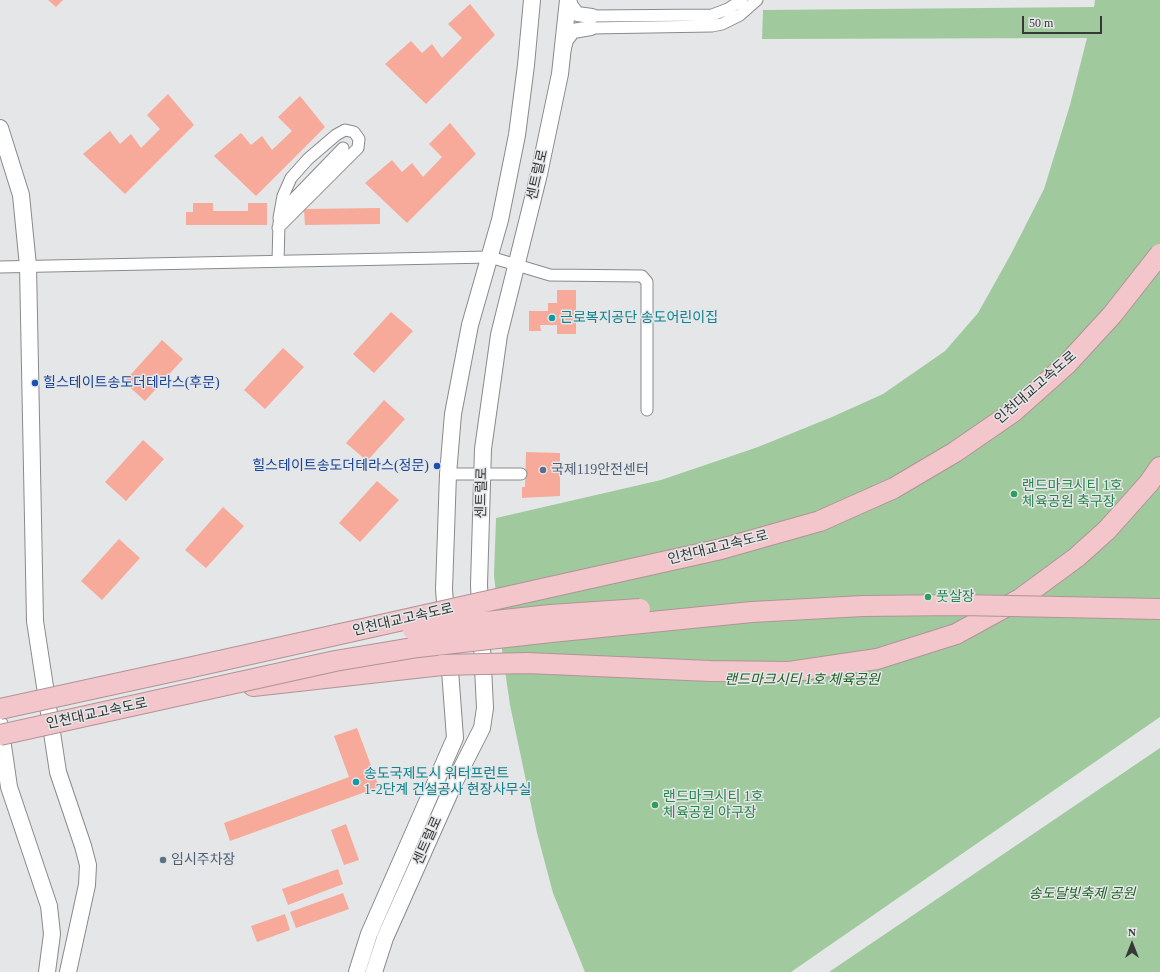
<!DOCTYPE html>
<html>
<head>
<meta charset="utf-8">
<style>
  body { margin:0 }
  #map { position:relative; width:1160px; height:972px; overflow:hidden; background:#e5e6e8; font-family:"Times New Roman",serif }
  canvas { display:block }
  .north { position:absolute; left:1112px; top:924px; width:40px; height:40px; -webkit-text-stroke:3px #e5e6e8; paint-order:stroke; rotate:0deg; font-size:11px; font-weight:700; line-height:16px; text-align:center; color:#363737 }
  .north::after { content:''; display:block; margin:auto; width:14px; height:18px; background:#363737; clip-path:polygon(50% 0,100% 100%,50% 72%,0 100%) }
  .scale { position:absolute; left:1022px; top:16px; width:80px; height:18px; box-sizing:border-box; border:2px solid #363737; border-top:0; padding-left:5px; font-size:12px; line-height:14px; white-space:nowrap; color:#363737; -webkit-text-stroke:3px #e5e6e8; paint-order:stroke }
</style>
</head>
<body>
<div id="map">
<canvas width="1160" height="972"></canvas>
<div class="north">N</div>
<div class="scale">50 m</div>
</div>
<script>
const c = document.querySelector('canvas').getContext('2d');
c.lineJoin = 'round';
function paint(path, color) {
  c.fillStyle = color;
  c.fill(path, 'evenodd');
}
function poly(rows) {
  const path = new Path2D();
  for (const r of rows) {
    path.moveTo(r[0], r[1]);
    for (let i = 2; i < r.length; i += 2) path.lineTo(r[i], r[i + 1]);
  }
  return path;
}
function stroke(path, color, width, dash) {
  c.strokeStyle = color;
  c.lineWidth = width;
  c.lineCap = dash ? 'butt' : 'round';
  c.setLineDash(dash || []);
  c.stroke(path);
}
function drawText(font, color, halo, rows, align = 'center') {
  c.font = font + ' "Times New Roman","Noto Sans KR",serif';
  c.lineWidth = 3;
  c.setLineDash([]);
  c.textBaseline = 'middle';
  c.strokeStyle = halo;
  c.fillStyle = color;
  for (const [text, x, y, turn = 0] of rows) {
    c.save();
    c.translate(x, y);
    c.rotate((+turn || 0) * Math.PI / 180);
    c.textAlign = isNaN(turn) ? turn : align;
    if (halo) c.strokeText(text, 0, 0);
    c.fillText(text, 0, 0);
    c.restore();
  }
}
paint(poly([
  [1095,0,1160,0,1160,717,791,972,585,972,553,893,537,833,510,705,501,643,494,575,496,518,661,480,758,447,832,417,883,394,945,351,978,313,1011,254,1044,189,1070,105,1087,38,762,39,763,10,1094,7],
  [1160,748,1160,972,829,972,996,859]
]), '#a0ca9e');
paint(poly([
  [48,0,63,0,56,7],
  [470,4,495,35,426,104,385,64,411,41,422,53,432,44,442,58,462,38,448,24],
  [168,94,194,125,125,194,83,154,110,131,120,144,131,134,141,148,160,129,147,115],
  [300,96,325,127,256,196,214,156,241,133,251,145,262,136,272,150,292,131,278,117],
  [450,123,476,154,407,223,365,183,392,160,402,172,412,163,423,177,442,157,429,144],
  [193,203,213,203,213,211,248,211,248,203,267,203,267,225,186,225,186,212,193,212],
  [380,208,380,224,305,225,304,209],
  [557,290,576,290,576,334,557,334,557,325,540,325,541,331,529,331,529,311,548,311,548,303,557,303],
  [391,312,413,331,374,373,353,354],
  [162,340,183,359,145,401,124,382],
  [283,348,304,367,265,409,244,390],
  [384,400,405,419,367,461,346,443],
  [143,440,164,459,126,501,105,482],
  [526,452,560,453,560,496,522,498,522,487,525,487],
  [377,481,399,500,360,542,339,523],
  [223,507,244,526,206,568,185,550],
  [119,539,140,558,102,600,81,581],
  [357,728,379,787,230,841,224,823,349,777,334,736],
  [346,824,359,860,344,865,331,830],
  [338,869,343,884,288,905,282,889],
  [343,893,349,909,296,928,290,912],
  [285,914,290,930,257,942,251,926]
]), '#f7a99a');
const minor = poly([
  [592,16,712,15,728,9,742,0],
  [591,28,712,26,722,24,740,15,757,0],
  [278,228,358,148,359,139,354,132,345,130,336,135,308,159,291,178,283,196,279,218],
  [278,261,279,223,283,210,343,148],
  [0,267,490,257,550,275,642,276,647,282,647,410],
  [448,474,521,474]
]);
const tertiary = poly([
  [569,0,571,6,577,14,592,16],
  [564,48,566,40,573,31,591,28]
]);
const secondary = poly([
  [0,128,21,195,28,266,35,621,58,772,83,846,88,865,87,885,68,972],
  [0,725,9,787,49,906,52,934,47,972],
  [357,972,369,934,455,738,444,589,448,474,453,414,470,325,500,220,517,135,526,65,532,0],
  [374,972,385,938,455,781,482,728,485,708,479,585,483,449,499,335,539,174,560,74,568,0]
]);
const motorway = poly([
  [956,634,1020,599,1077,557,1107,530,1149,483,1160,467],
  [253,686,442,665]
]);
stroke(minor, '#888a8b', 13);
stroke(tertiary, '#888a8b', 16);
stroke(secondary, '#888a8b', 18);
stroke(motorway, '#b09497', 22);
stroke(minor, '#fff', 11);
stroke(tertiary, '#fff', 14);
stroke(secondary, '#fff', 16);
stroke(motorway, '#f2c6ca', 20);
const motorwayBridge = poly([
  [413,630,550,615,640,609],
  [442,665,527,663,710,671,789,672,877,659,956,634],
  [0,709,188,668,721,549,820,521,894,488,955,452,1013,412,1067,364,1112,315,1160,254],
  [0,735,335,661,418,647,551,632,752,612,863,606,960,605,1160,609]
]);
stroke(motorwayBridge, '#b09497', 22, []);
stroke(motorwayBridge, '#f2c6ca', 20);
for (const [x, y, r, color] of [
  [552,318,4,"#0f9aa8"],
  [35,383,4,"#1a4fb4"],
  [437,466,4,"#1a4fb4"],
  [543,470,4,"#5c6f8a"],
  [1014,494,4,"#2e9e5b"],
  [928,597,4,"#2e9e5b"],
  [356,782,4,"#0f9aa8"],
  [655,805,4,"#2e9e5b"],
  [163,860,4,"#5c6f8a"]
]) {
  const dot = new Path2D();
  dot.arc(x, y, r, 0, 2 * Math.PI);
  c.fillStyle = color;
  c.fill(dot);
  stroke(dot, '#e5e6e8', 1.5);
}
drawText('14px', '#363737', '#e5e6e8', [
  ["센트럴로",538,175,-77],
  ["인천대교고속도로",1036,388,-41],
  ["센트럴로",482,493,-89],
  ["인천대교고속도로",718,548,-14],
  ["인천대교고속도로",403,620,-13],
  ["인천대교고속도로",97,714,-12],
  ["센트럴로",428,841,-66]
]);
drawText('14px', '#0d838f', '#e5e6e8', [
  ["근로복지공단 송도어린이집",560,318],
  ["송도국제도시 워터프런트",364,774],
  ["1-2단계 건설공사 현장사무실",364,790]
], 'left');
drawText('14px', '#164399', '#e5e6e8', [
  ["힐스테이트송도더테라스(후문)",43,383],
  ["힐스테이트송도더테라스(정문)",429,466,"right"]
], 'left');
drawText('14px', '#4e5e75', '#e5e6e8', [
  ["국제119안전센터",551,470],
  ["임시주차장",171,860]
], 'left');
drawText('14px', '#27864d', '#e5e6e8', [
  ["랜드마크시티 1호",1022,486],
  ["체육공원 축구장",1022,502],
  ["풋살장",936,597],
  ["랜드마크시티 1호",663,797],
  ["체육공원 야구장",663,813]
], 'left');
drawText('italic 14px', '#1f6222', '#e5e6e8', [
  ["랜드마크시티 1호 체육공원",802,680],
  ["송도달빛축제 공원",1082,894]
]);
</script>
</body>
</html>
